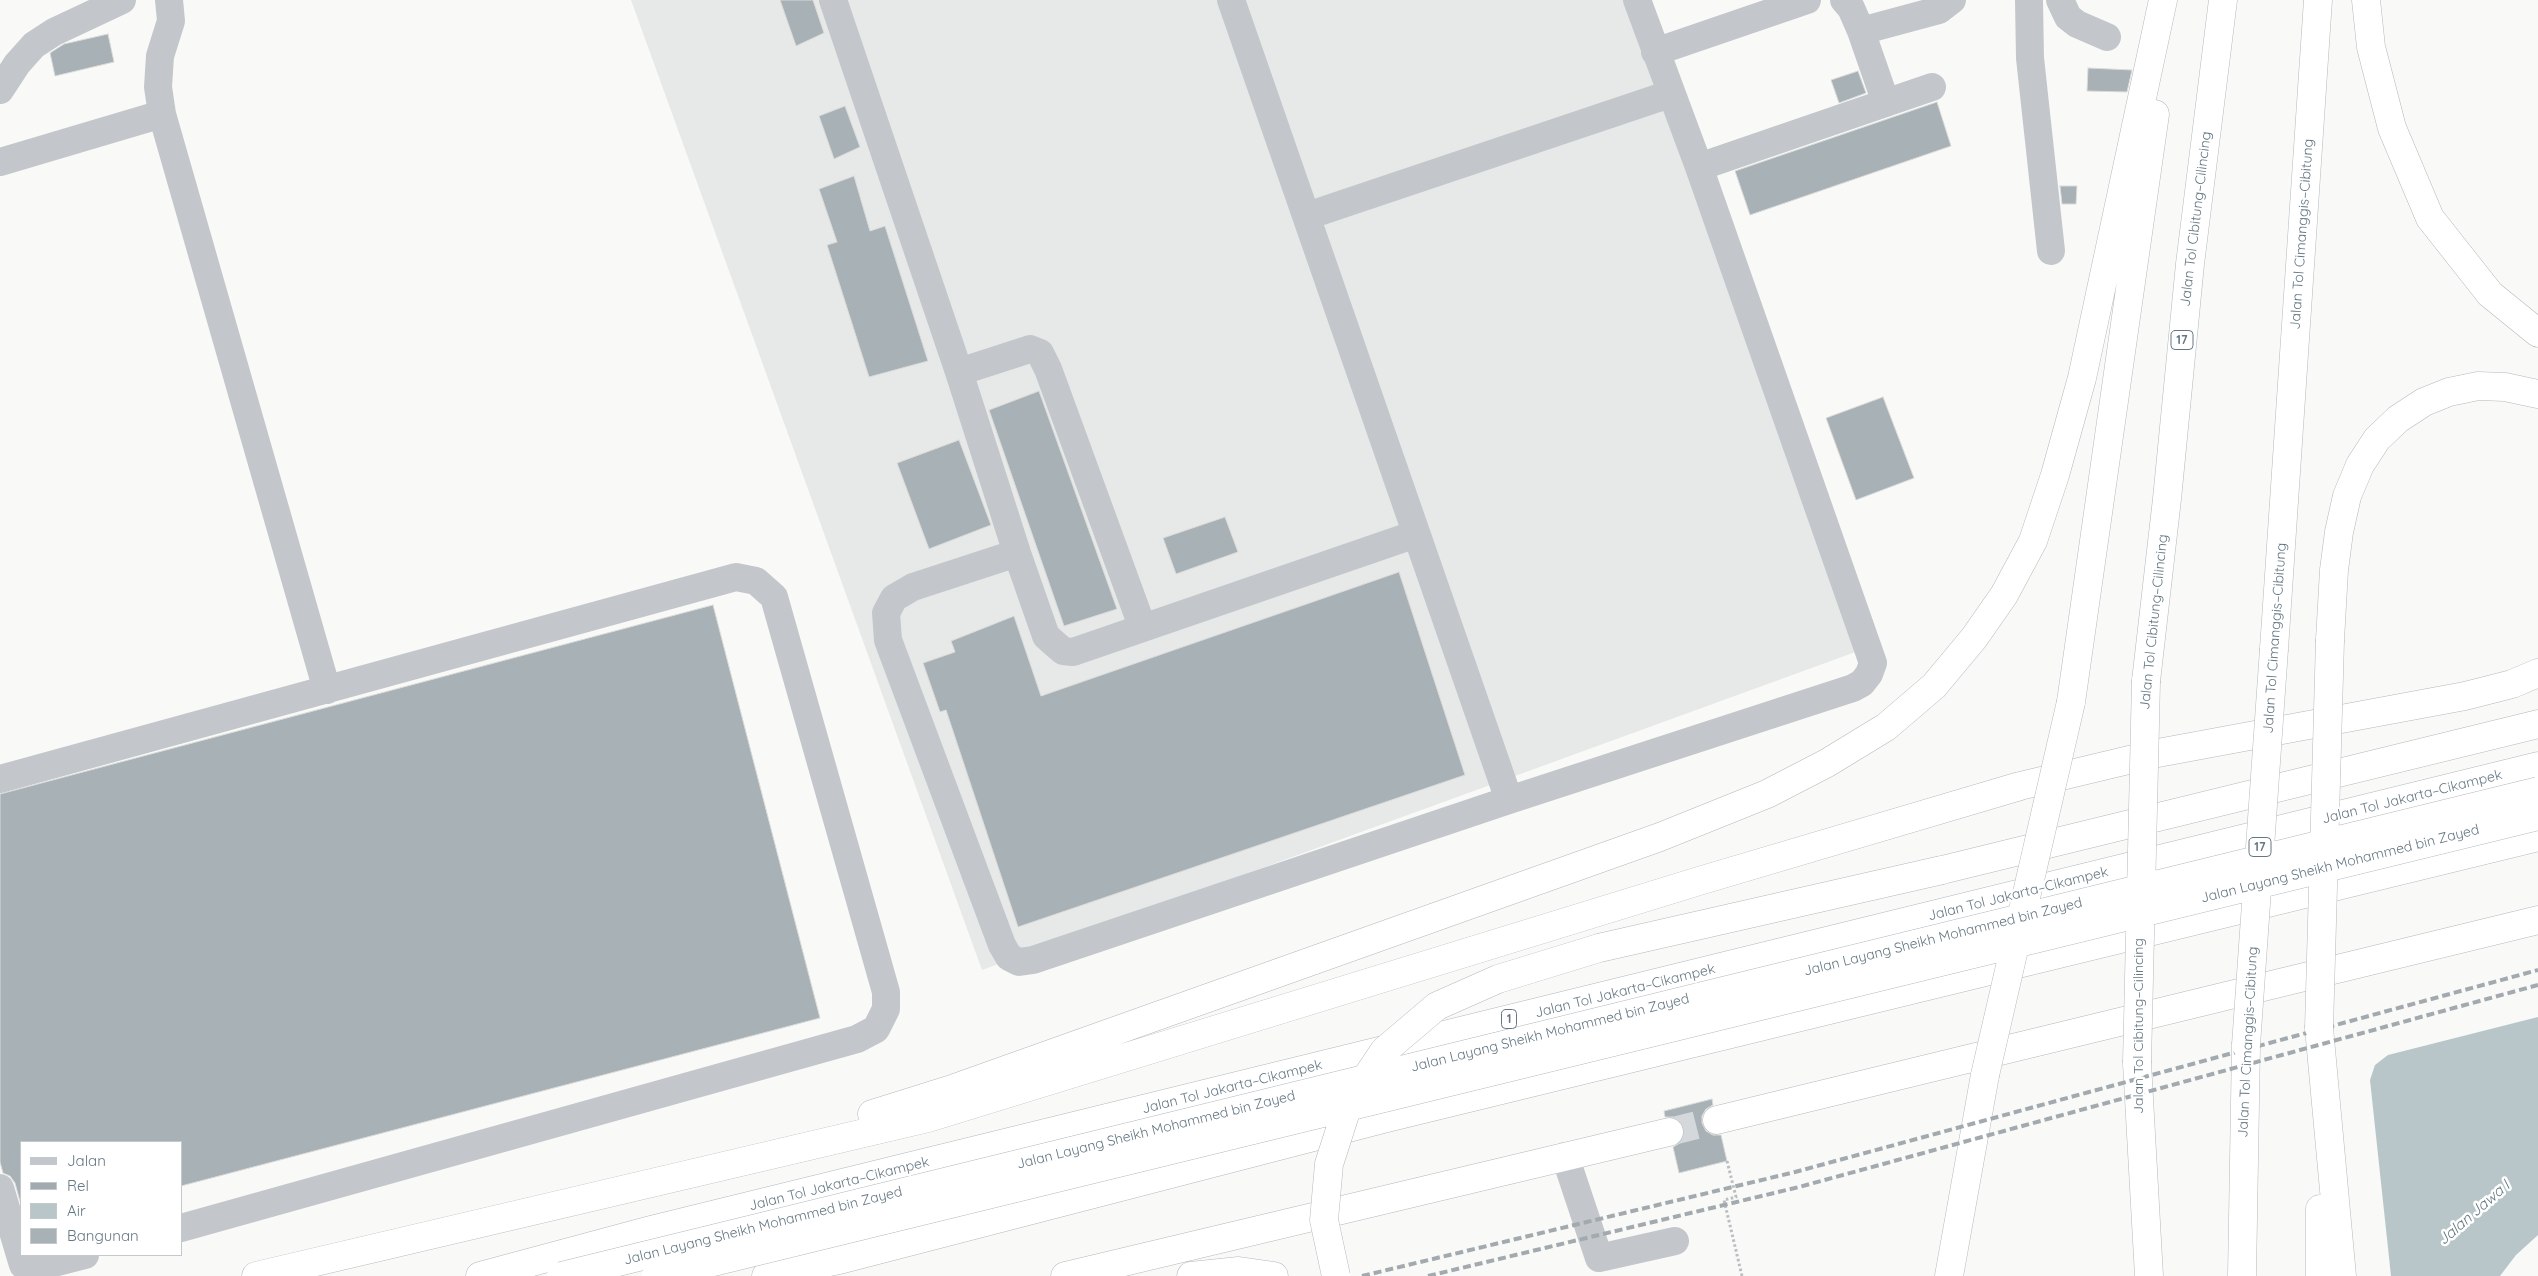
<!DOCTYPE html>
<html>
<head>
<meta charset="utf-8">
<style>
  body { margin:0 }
  #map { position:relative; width:2538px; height:1276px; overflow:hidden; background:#f9f9f7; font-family:Quicksand,sans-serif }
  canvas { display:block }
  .legend { position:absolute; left:20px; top:1141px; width:162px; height:115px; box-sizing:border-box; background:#fff; border:1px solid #c1c9cd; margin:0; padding:6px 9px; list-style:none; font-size:15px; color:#657782 }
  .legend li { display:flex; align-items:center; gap:10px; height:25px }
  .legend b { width:25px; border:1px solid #c1c9cd }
</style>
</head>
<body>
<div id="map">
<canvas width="2538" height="1276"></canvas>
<ul class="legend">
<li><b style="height:6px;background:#c3c7cb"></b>Jalan</li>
<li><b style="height:6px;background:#a2aaaf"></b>Rel</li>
<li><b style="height:14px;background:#b8c6c9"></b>Air</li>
<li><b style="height:14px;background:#a7b1b6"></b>Bangunan</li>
</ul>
</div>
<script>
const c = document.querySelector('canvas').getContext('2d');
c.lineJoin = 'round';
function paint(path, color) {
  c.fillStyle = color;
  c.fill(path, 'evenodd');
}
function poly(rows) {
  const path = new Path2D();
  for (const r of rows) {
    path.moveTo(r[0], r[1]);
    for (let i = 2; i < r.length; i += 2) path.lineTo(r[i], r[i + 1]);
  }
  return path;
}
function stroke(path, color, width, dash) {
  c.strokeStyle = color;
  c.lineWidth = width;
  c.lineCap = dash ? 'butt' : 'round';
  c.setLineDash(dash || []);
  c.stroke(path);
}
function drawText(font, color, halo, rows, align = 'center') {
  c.font = font + ' Quicksand,sans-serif';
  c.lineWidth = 5;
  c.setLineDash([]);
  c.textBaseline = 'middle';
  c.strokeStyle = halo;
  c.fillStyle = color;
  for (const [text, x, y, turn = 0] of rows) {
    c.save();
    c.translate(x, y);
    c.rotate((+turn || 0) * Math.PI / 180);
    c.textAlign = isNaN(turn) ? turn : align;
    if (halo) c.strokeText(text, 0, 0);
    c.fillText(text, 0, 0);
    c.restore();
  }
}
paint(poly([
  [631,0,1626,0,1861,650,982,970]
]), '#e7e9e8');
paint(poly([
  [2538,1017,2538,1235,2516,1255,2500,1276,2391,1276,2370,1080,2375,1065,2388,1055]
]), '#b8c6c9');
const building = poly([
  [780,0,813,0,824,33,796,46,780,0],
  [108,34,114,62,55,76,50,53,64,44,108,34],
  [2088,68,2132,70,2127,92,2087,91,2088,68],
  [1858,71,1866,93,1839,103,1831,80,1858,71],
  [1937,102,1951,146,1750,215,1735,171,1937,102],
  [845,106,860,147,834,159,819,116,845,106],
  [854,176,870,231,885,226,928,361,869,377,827,245,837,242,819,189,854,176],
  [2060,186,2077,186,2076,204,2062,204,2060,186],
  [1039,391,1117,609,1064,626,989,410,1039,391],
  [1883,397,1914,478,1856,500,1826,418,1883,397],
  [959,440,991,525,929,549,897,463,959,440],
  [1225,517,1238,552,1176,574,1163,538,1225,517],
  [1399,572,1465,775,1018,927,946,710,940,712,923,663,955,652,951,641,1014,616,1041,696,1399,572],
  [713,605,820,1018,181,1186,181,1142,21,1142,21,1205,15,1183,10,1176,3,1173,0,1162,0,794,713,605],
  [1712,1099,1713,1105,1706,1109,1702,1116,1702,1123,1706,1131,1713,1135,1721,1135,1727,1161,1679,1173,1673,1147,1680,1143,1684,1137,1684,1129,1680,1121,1673,1117,1665,1117,1664,1111,1712,1099]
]);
paint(building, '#a7b1b6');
stroke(building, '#dbdbd9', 1);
stroke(poly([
  [1669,1132,1717,1120]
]), '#d4d8da', 28, [28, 14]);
const highway = poly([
  [2366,0,2371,47,2392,128,2430,218,2490,294,2538,333],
  [2330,640,2334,570,2339,532,2347,496,2360,465,2377,439,2398,419,2424,402,2449,392,2478,386,2505,387,2538,394],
  [2274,649,2318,0],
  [2146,681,2167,499,2190,264,2223,0],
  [2071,702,2155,114],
  [1942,870,2538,724],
  [2319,1028,2342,1276],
  [2137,1063,2149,1276],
  [872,1114,955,1088,1660,837,1767,794,1827,763,1886,727,1934,686,1974,638,2004,595,2033,541,2055,475,2082,378,2163,0],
  [1717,1120,2538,920],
  [2320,1209,2320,1276],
  [256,1276,928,1118,1699,881,2020,786,2158,753,2465,696,2512,684,2538,673],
  [480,1276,651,1230,2538,766],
  [766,1276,843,1259,1387,1118,2538,837],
  [1065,1276,1669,1132],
  [1191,1276,1239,1271,1274,1276],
  [1949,1276,1985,1075],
  [2242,1276,2246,1045]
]);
stroke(highway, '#b4b9bc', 29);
stroke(poly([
  [1727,1161,1736,1197,1724,1200,1742,1276]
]), '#bbbec1', 3, [2.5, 2.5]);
stroke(poly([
  [169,0,171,21,160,56,158,87,162,114,327,690],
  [833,0,959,372,1017,553,1046,636,1055,644,1063,651,1073,652,1416,534],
  [1231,0,1509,800],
  [1844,0,1851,8,1861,31,1939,10,1952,0],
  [2029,0,2030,58,2051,251],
  [2060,0,2068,17,2077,24,2107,37],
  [1861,31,1886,103],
  [1655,52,1807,0],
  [0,90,17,64,34,45,54,32,122,0],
  [0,162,162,114],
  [1699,167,1932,87],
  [1307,216,1670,94],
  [959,372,1030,349,1040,353,1048,369,1142,626],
  [1017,553,913,587,894,598,886,613,888,640,1002,945,1009,957,1019,962,1033,960,1509,800,1853,688,1862,683,1869,674,1873,663,1699,167,1637,0],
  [0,779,736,577,756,581,774,597,886,992,886,1009,876,1029,857,1039,181,1228],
  [1565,1156,1599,1258,1675,1241],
  [0,1188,23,1265,30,1269,85,1255]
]), '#c3c7cb', 28);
stroke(highway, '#fff', 28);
stroke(poly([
  [1362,1276,1795,1172,2538,970],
  [1428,1276,1799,1187,2538,985]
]), '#a2aaaf', 4, [8, 4]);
const highwayBridge = poly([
  [2319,1028,2330,640],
  [2246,1045,2274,649],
  [2137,1063,2146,681],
  [1985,1075,2071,702],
  [561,1276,2538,791],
  [656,1276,2538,816],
  [1336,1276,1324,1220,1329,1164,1348,1105,1384,1051,1437,1006,1498,979,1599,948,1942,870]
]);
stroke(highwayBridge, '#b4b9bc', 29, []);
stroke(highwayBridge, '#fff', 28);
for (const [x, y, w] of [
  [2182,340,22],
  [2260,847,22],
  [1509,1019,15]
]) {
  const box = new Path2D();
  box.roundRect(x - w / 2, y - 9.5, w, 19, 4);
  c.fillStyle = '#fff';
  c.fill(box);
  stroke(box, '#657782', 1);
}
drawText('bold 12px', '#657782', null, [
  ["17",2182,340],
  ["17",2260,847],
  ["1",1509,1019]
]);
drawText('14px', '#657782', '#fff', [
  ["Jalan Tol Cibitung–Cilincing",2196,219,-83],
  ["Jalan Tol Cimanggis–Cibitung",2302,234,-86],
  ["Jalan Tol Cibitung–Cilincing",2154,622,-84],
  ["Jalan Tol Cimanggis–Cibitung",2275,638,-86],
  ["Jalan Tol Jakarta–Cikampek",2412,797,-14],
  ["Jalan Layang Sheikh Mohammed bin Zayed",2340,864,-14],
  ["Jalan Tol Jakarta–Cikampek",2018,894,-14],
  ["Jalan Layang Sheikh Mohammed bin Zayed",1943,937,-14],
  ["Jalan Tol Jakarta–Cikampek",1625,991,-14],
  ["Jalan Tol Cibitung–Cilincing",2139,1026,-90],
  ["Jalan Layang Sheikh Mohammed bin Zayed",1550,1033,-14],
  ["Jalan Tol Cimanggis–Cibitung",2248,1042,-87],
  ["Jalan Tol Jakarta–Cikampek",1232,1087,-14],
  ["Jalan Layang Sheikh Mohammed bin Zayed",1156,1130,-14],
  ["Jalan Tol Jakarta–Cikampek",839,1184,-14],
  ["Jalan Layang Sheikh Mohammed bin Zayed",763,1226,-14]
]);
drawText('italic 15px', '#60767c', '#fff', [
  ["Jalan Jawa I",2474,1213,-41]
]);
</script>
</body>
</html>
